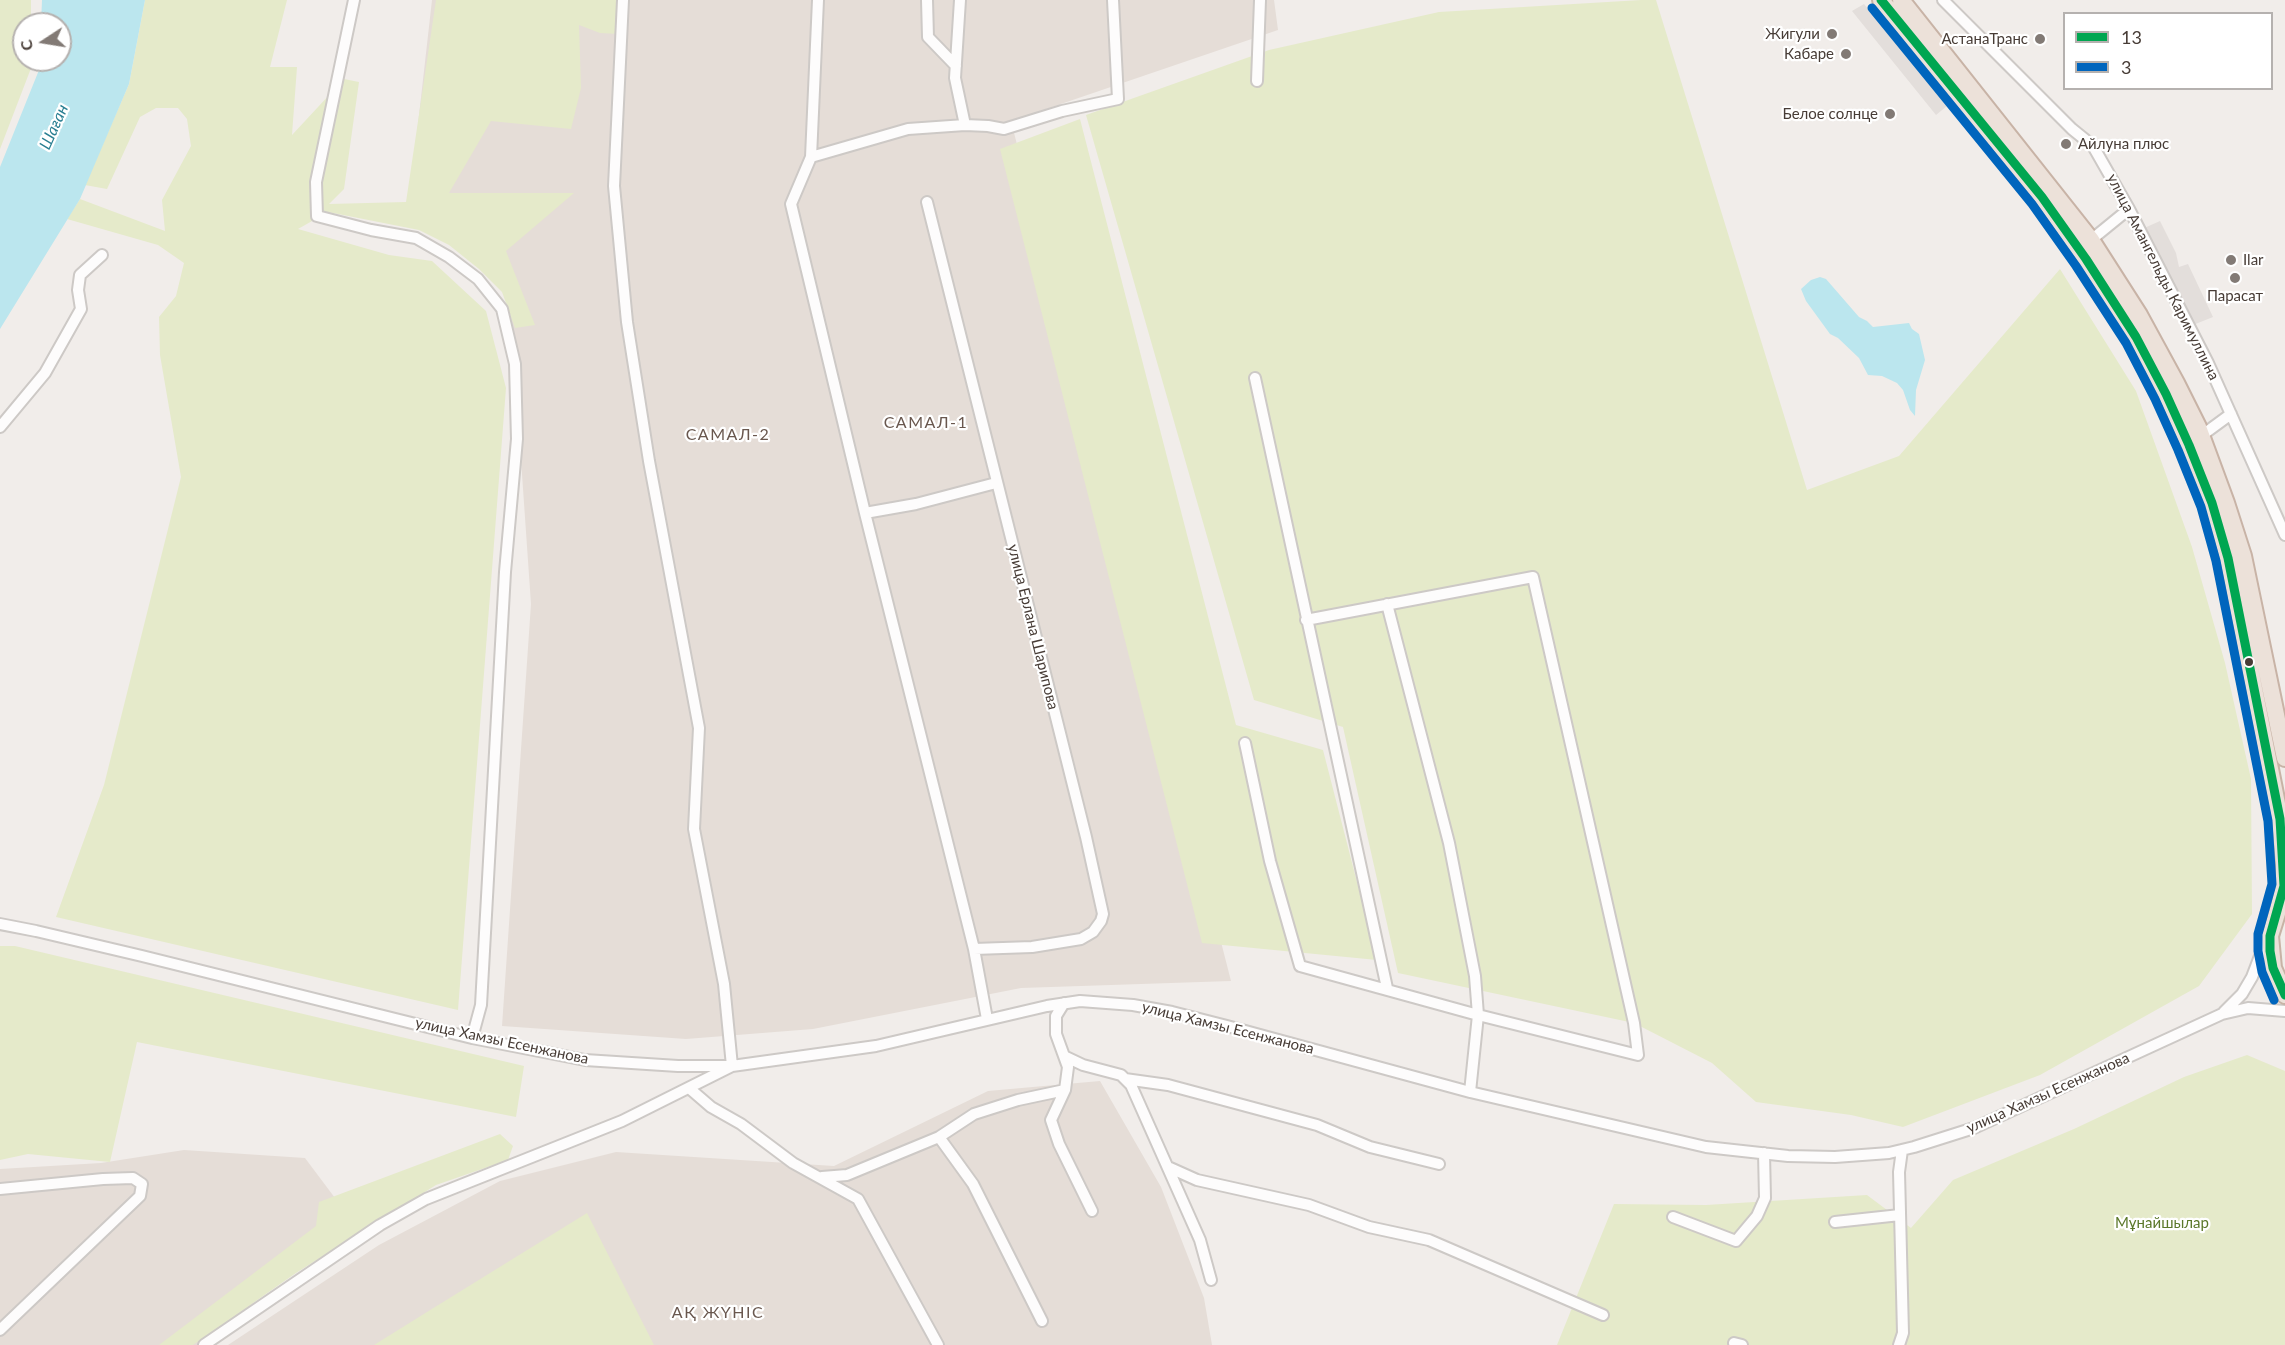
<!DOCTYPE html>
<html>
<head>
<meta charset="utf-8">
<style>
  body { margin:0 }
  #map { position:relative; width:2285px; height:1345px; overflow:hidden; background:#f1edea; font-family:Lato,sans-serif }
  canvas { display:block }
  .legend { position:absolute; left:2063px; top:12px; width:210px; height:78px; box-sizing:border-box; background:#fff; border:2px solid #b5b1af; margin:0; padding:8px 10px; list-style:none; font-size:18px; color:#473c36 }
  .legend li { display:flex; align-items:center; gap:12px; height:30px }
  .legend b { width:30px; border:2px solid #b5b1af }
  .north { position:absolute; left:12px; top:12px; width:60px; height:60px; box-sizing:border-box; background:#fff; border:2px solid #b5b1af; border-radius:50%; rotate:258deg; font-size:16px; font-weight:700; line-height:24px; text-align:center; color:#473c36 }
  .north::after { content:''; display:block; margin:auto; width:21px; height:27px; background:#827a75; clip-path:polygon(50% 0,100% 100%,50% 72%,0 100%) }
</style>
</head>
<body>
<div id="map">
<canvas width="2285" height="1345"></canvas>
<ul class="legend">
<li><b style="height:8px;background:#00a651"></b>13</li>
<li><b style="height:8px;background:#0065bd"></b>3</li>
</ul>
<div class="north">С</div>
</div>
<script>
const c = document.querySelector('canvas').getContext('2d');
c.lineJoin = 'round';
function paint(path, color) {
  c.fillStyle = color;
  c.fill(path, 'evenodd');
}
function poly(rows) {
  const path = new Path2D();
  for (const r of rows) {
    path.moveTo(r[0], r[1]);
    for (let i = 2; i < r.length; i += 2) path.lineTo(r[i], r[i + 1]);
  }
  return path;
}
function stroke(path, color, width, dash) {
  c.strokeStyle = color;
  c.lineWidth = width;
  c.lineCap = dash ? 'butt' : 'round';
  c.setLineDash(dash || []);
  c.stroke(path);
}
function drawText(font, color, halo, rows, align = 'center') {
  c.font = font + ' Lato,sans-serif';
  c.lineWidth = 4.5;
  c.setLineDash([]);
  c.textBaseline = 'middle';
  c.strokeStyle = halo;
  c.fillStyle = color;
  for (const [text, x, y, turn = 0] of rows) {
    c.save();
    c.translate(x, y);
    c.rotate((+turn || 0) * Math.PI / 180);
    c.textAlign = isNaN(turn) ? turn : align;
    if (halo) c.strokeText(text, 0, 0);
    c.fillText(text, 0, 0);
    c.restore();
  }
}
paint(poly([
  [432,0,1274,0,1278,30,1011,121,1231,981,1021,988,813,1029,686,1039,502,1026,531,604,509,287,410,195],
  [1100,1081,1161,1187,1204,1298,1212,1345,228,1345,379,1245,500,1181,616,1152,834,1166,988,1091],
  [184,1150,305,1158,350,1218,205,1345,0,1345,0,1169,101,1163]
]), '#e5ddd7');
paint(poly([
  [0,0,31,0,31,24,24,24,24,60,33,60,33,63,0,149],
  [145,0,287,0,270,67,297,67,292,135,344,79,359,82,344,189,329,204,406,202,436,0,618,0,619,34,600,33,579,25,581,88,571,129,491,121,449,193,574,193,506,251,535,325,515,328,502,292,479,269,449,245,419,230,328,212,298,229,389,255,432,261,486,311,506,388,458,1010,56,917,104,785,181,477,160,355,159,317,176,296,184,263,158,245,67,219,80,199,165,231,162,200,191,146,187,119,178,108,156,108,140,117,107,189,85,185,129,84],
  [1641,0,1656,0,1807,490,1899,456,2060,269,2136,391,2192,547,2225,663,2251,779,2252,914,2199,986,2040,1075,1903,1127,1851,1115,1756,1102,1712,1063,1634,1023,1398,973,1343,727,1254,700,1086,115,1269,50,1439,12],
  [1080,119,1236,725,1323,750,1377,960,1202,943,1000,149],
  [0,946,15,946,524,1066,516,1117,137,1042,110,1162,28,1154,0,1160],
  [2247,1055,2285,1071,2285,1345,1557,1345,1614,1204,1706,1205,1867,1195,1911,1228,1953,1180,2074,1129,2184,1077],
  [500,1134,513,1146,508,1160,436,1185,296,1273,193,1345,159,1345,316,1226,319,1202],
  [587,1213,654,1345,374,1345,427,1312]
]), '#e5eaca');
paint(poly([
  [1864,4,1947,106,1936,115,1852,11],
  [2160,221,2176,253,2179,267,2188,264,2213,317,2193,325,2142,229]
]), '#e3dedb');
paint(poly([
  [42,0,145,0,129,84,80,199,0,329,0,167,39,70,39,60,60,60,60,24,41,24],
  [1820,277,1826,279,1859,317,1867,321,1873,327,1909,323,1912,329,1919,334,1925,360,1916,390,1915,416,1910,410,1903,390,1897,383,1882,376,1868,375,1859,358,1838,338,1830,334,1806,301,1801,289,1811,280]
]), '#bbe6ee');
const minor = poly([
  [354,0,316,182,317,216,371,230,416,238,449,257,478,279,502,309,515,364,517,439,505,572,481,1005,472,1038],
  [818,0,811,157,791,204,865,513,974,949,987,1019],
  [927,0,928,37,956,66],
  [960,0,955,78,965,125],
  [1943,0,2072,129,2093,146,2129,209,2208,363,2285,535],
  [1257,81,1260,0],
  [811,157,908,129,965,125,988,126,1004,129,1062,111,1118,99,1113,0],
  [927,202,1086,837,1103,914,1101,921,1093,932,1081,939,1032,947,974,949],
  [2087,241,2091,240,2129,209],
  [1255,378,1387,988],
  [0,427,45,373,81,309,78,290,80,275,102,255],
  [2201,436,2231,414],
  [865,513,916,504,996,483],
  [1387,604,1449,843,1475,976,1478,1015,1470,1092],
  [1245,743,1270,861,1300,966,1478,1015,1638,1055,1634,1023,1533,577,1306,620],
  [0,924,36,931,142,956,472,1038,585,1060,678,1066,732,1066,876,1046,1047,1006,1080,1001,1133,1005,1172,1012,1227,1026,1470,1092,1706,1147,1788,1156,1835,1157,1889,1153,1914,1147,1974,1128,2222,1014,2248,1008,2285,1011],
  [1064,1003,1056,1016,1056,1034,1068,1067,1065,1090,1051,1120,1059,1144,1092,1211],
  [2224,1012,2242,994,2252,977,2268,935],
  [1064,1056,1083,1065,1121,1075,1131,1085,1200,1240,1211,1280],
  [1125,1079,1168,1085,1317,1125,1370,1147,1439,1164],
  [689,1088,711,1107,741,1124,793,1163,858,1199,938,1345],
  [939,1137,973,1184,1042,1321],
  [1168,1167,1197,1180,1309,1205,1369,1227,1429,1240,1603,1315],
  [822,1177,847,1175,939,1137,974,1114,1018,1100,1065,1090],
  [0,1189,103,1179,133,1178,142,1184,140,1196,0,1330],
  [1673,1217,1736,1241,1757,1216,1765,1198,1764,1153],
  [1835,1222,1900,1215],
  [1734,1343,1742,1345],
  [204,1345,380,1225,426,1199,622,1121,732,1066,724,984,694,829,699,728,649,461,627,322,614,186,623,0],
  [1899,1345,1903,1333,1899,1172,1902,1150]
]);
const highway = poly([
  [1881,0,2042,197,2086,259,2136,337,2166,394,2189,445,2212,503,2228,558,2280,819,2284,865,2284,886,2278,910],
  [1901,0,2091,240,2139,315,2176,383,2198,427,2226,503,2243,556,2285,758],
  [2284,904,2278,910,2270,936,2273,968,2285,995]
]);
stroke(minor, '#cdc9c6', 14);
stroke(highway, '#c8b3a6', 20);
stroke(minor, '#fdfcfc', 10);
stroke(highway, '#ece1d9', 16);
stroke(poly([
  [1881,0,2042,197,2086,259,2136,337,2166,394,2189,445,2212,503,2228,558,2280,819,2284,886,2270,936,2270,951,2273,968,2285,995]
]), '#00a651', 9);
stroke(poly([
  [1872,8,2032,204,2076,266,2126,343,2155,399,2178,450,2201,507,2216,561,2268,821,2272,884,2258,934,2258,951,2262,972,2274,1000]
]), '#0065bd', 9);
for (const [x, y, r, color] of [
  [1832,34,6,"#827a75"],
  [2040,39,6,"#827a75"],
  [1846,54,6,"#827a75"],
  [1890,114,6,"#827a75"],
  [2066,144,6,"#827a75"],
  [2231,260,6,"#827a75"],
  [2235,278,6,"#827a75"],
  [2249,662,5,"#473c36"]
]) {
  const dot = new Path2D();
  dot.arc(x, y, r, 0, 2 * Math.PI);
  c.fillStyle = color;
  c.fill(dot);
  stroke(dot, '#fff', 2);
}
drawText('15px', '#473c36', '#fff', [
  ["Жигули",1820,34],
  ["АстанаТранс",2028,39],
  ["Кабаре",1834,54],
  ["Белое солнце",1878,114],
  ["Айлуна плюс",2078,144,"left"],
  ["Ilar",2243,260,"left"],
  ["Парасат",2235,296,"center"]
], 'right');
drawText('15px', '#473c36', '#fff', [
  ["улица Амангельды Каримуллина",2163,277,63],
  ["улица Ерлана Шарипова",1033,627,76],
  ["улица Хамзы Есенжанова",1228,1028,14],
  ["улица Хамзы Есенжанова",502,1041,12],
  ["улица Хамзы Есенжанова",2048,1093,-24]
]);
drawText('15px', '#5b782a', '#fff', [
  ["Мұнайшылар",2162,1223]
]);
drawText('italic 16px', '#2a7f92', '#fff', [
  ["Шаған",54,127,-66]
]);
c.letterSpacing = '1.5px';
drawText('16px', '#69574e', '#fff', [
  ["САМАЛ-1",926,423],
  ["САМАЛ-2",728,435],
  ["АҚ ЖҮНІС",718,1313]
]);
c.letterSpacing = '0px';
</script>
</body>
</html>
